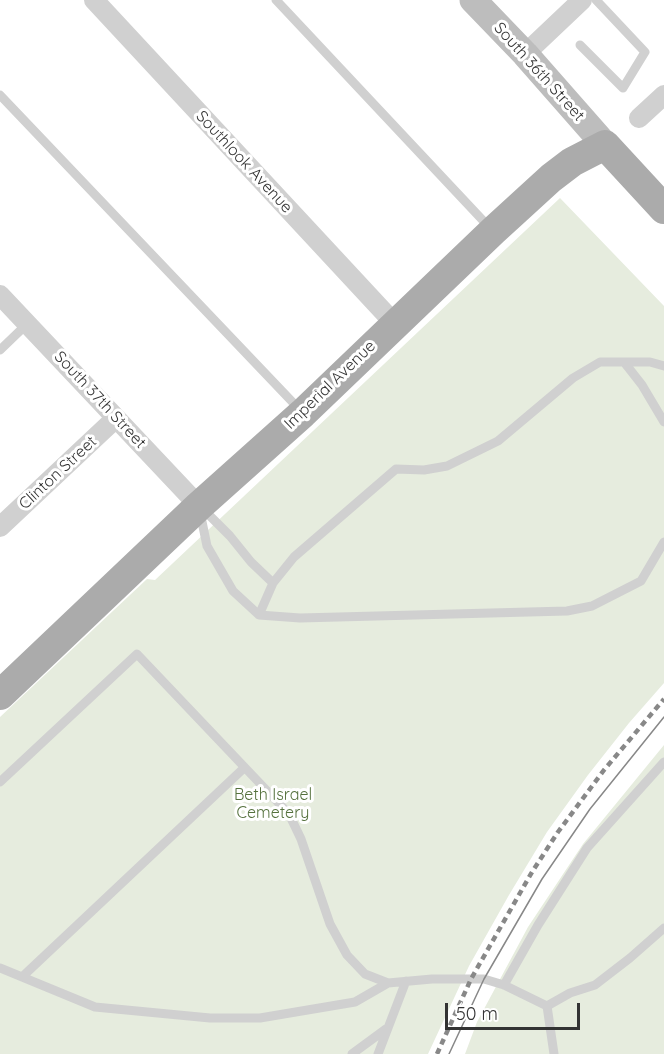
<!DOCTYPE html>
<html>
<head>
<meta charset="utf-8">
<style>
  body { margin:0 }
  #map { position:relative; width:664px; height:1054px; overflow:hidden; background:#fff; font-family:Quicksand,sans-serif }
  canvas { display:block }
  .scale { position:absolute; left:445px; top:1003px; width:135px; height:27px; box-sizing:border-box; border:3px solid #333; border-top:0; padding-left:8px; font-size:18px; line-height:21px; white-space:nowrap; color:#333; -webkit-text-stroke:4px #fff; paint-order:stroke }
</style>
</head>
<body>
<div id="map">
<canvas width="664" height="1054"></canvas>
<div class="scale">50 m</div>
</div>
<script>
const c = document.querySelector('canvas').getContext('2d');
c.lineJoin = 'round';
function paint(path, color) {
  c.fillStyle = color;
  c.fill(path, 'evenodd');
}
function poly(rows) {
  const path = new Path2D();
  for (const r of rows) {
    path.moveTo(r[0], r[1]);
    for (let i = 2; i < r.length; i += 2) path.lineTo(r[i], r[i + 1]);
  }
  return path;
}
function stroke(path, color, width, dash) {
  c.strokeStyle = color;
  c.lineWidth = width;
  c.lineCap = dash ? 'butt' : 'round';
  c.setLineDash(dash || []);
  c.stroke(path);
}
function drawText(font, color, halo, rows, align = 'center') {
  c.font = font + ' Quicksand,sans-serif';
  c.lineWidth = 6;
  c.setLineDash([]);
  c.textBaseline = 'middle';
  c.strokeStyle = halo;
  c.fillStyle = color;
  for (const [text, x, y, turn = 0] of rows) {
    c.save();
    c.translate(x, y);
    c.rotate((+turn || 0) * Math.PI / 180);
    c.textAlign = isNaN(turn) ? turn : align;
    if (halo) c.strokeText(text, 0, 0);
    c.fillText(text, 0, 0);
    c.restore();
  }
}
paint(poly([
  [560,198,664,306,664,683,629,723,588,775,547,832,509,895,469,966,428,1054,0,1054,0,717,147,579,155,580],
  [664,745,664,1054,465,1054,477,1022,528,927,583,844]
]), '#e6ecde');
stroke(poly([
  [276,0,490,228],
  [580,45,623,88,645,52,596,0],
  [0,95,301,411],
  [0,350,27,324],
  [624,362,650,362,664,366],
  [203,509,230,536,251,562,273,583],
  [200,512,207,546,233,591,259,615,300,618,567,611,592,606,641,581,664,542],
  [259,615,273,583,294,557,396,469,424,470,447,466,498,441,573,378,600,362,624,362,642,385,664,422],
  [0,782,137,654,289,814,301,839,330,924,347,955,365,974,388,983,432,979,484,979,504,985,547,1006],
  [0,968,95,1007,210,1018,260,1018,355,1002,388,983],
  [22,977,244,768],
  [504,985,538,925,587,848,664,762],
  [547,1006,570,993,595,985,630,958,664,928],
  [547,1006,554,1054],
  [352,1054,386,1029],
  [378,1054,406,981]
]), '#d0d0d0', 9);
stroke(poly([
  [94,0,395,324],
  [525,54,582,0],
  [639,118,664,95],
  [0,295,199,506],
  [0,527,116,418]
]), '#d0d0d0', 20);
stroke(poly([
  [473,0,525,54,605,145]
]), '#bdbdbd', 27);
stroke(poly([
  [0,695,199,506,303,413,493,231,551,178,572,162,605,145,664,209]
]), '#ababab', 30);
stroke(poly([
  [449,1054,484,979,542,879,590,809,664,717]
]), '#888', 1.5);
stroke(poly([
  [437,1054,471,979,532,872,558,832,604,770,664,699]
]), '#888', 4.5, [6, 4.5]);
drawText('16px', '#333', '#fff', [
  ["South 36th Street",539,72,48],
  ["Southlook Avenue",244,162,47],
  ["Imperial Avenue",330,385,-44],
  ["South 37th Street",100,400,47],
  ["Clinton Street",58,473,-43]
]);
drawText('16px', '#55713d', '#fff', [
  ["Beth Israel",273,795],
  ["Cemetery",273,813]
]);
</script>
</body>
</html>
